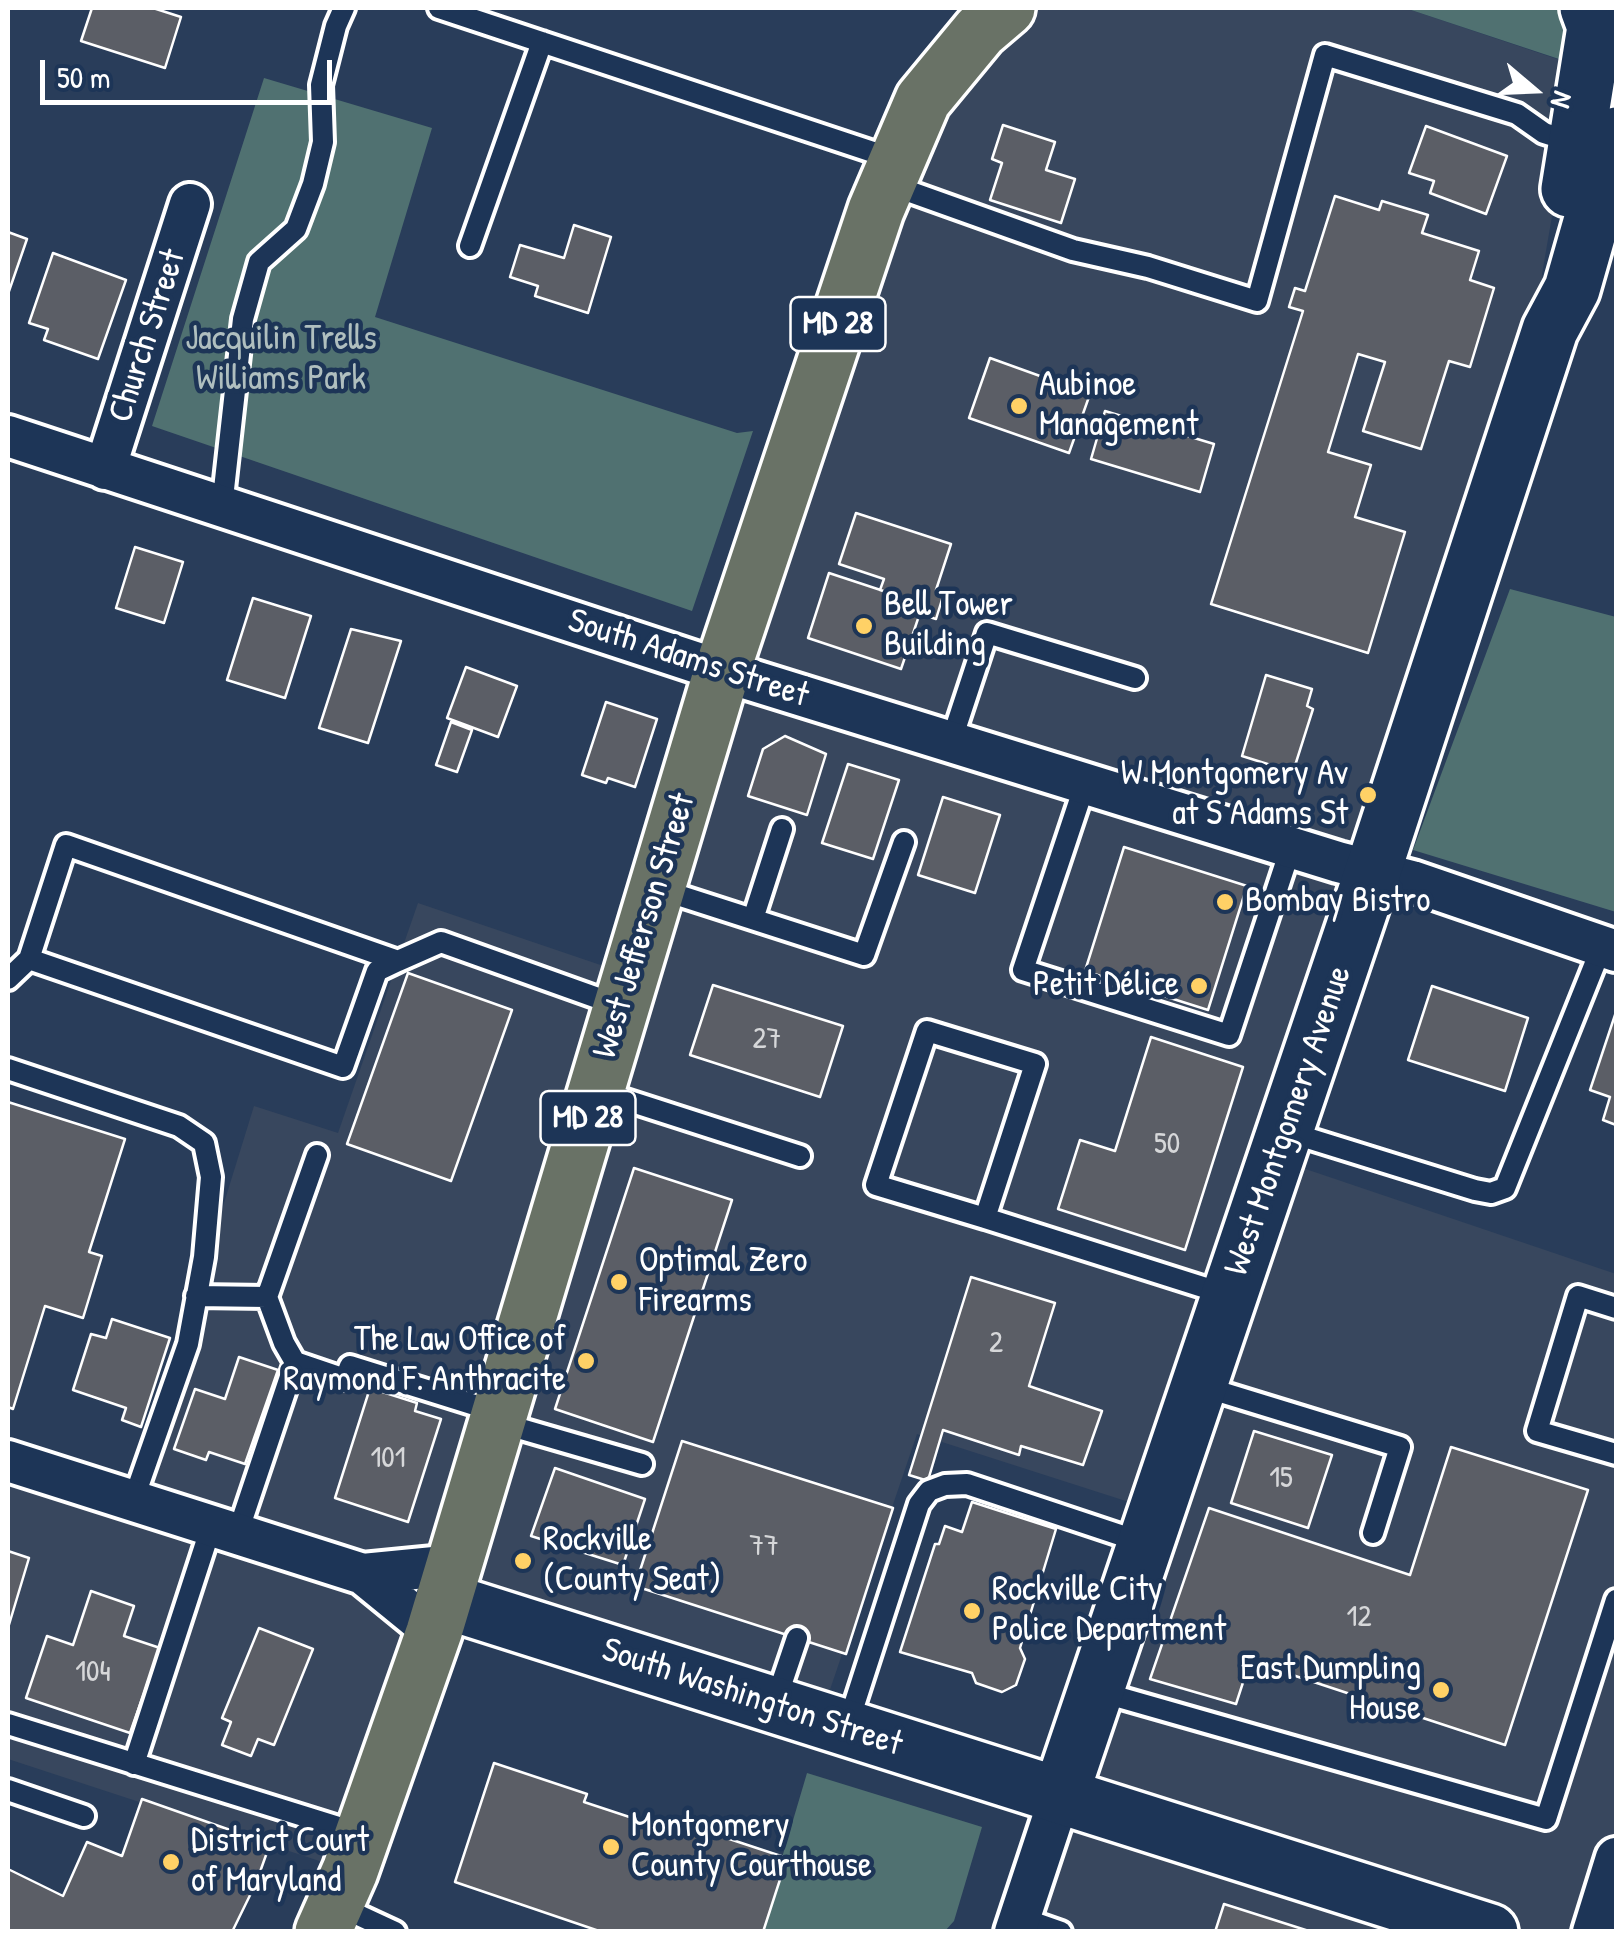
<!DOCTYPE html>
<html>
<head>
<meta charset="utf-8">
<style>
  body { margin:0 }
  #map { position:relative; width:1624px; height:1939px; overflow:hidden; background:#293d5a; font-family:"Patrick Hand",sans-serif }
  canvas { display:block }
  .frame { position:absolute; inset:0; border:10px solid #fff; pointer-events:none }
  .north { position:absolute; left:1484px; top:40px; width:100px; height:100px; -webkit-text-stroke:8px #1d3557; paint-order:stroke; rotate:109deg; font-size:28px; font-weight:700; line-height:40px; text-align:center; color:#fff }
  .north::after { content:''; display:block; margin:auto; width:35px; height:45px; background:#fff; clip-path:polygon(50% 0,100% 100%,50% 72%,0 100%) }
  .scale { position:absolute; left:40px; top:60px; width:292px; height:45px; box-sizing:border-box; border:5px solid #fff; border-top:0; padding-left:12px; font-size:30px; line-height:35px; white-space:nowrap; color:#fff; -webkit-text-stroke:8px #1d3557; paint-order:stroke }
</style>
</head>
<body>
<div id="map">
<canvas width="1624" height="1939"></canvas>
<div class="frame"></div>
<div class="north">N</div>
<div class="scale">50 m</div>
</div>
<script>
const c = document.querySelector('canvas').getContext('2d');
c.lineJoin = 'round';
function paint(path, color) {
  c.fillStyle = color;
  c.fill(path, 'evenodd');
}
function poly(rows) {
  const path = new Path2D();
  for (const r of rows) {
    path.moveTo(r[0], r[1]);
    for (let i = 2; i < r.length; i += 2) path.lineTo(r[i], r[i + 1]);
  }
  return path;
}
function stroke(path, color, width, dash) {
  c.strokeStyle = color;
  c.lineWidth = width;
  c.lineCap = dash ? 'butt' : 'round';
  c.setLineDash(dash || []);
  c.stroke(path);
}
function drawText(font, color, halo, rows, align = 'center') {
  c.font = font + ' "Patrick Hand",sans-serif';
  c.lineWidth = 9;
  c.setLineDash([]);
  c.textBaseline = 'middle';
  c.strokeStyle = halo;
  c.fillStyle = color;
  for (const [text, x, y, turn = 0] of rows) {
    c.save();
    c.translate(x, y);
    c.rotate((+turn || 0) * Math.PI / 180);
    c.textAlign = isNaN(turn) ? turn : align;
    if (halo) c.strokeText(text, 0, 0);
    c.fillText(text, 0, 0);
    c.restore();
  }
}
paint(poly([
  [1007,8,1405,8,1578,66,1542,274,1550,330,1276,1159,1616,1274,1616,1931,1015,1931,1157,1511,917,1434,820,1719,444,1600,350,1871,8,1759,8,1461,132,1501,254,1106,338,1133,418,903,630,975,876,210]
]), '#38475e');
paint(poly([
  [1405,8,1565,8,1571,63],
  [264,78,432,128,375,317,737,433,753,431,692,611,152,426],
  [1510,589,1616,617,1616,912,1413,850],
  [807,1773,982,1827,954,1921,945,1931,760,1932]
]), '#507171');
const building = poly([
  [92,8,153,8,181,17,165,68,81,41,92,8],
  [1003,125,1055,142,1046,170,1075,179,1061,223,990,200,1002,163,992,159,1003,125],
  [1426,126,1507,156,1486,214,1430,193,1434,181,1409,173,1426,126],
  [1335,196,1379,210,1382,201,1428,215,1422,233,1479,251,1470,280,1494,288,1470,367,1449,361,1421,449,1363,431,1385,362,1358,354,1328,452,1371,465,1355,517,1405,532,1368,653,1211,604,1303,311,1289,307,1295,288,1305,291,1335,196],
  [574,225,611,237,588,313,535,296,538,286,510,277,520,245,564,258,574,225],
  [8,232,27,239,8,294,8,232],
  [53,253,126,280,98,359,44,340,48,329,29,323,53,253],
  [990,358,1090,394,1069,453,969,418,990,358],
  [1105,411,1214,444,1200,492,1091,459,1105,411],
  [856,513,951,544,936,590,944,593,936,619,920,614,923,604,880,590,884,579,839,564,856,513],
  [135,547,183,562,164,623,116,608,135,547],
  [829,573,923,604,901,669,808,638,829,573],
  [253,598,311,616,285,698,227,680,253,598],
  [351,629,401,641,368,743,319,728,351,629],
  [466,667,517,686,498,737,447,718,466,667],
  [1266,675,1312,689,1307,706,1313,709,1293,772,1242,756,1266,675],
  [606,702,657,719,635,787,608,778,606,783,582,775,606,702],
  [451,722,472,730,457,772,436,765,451,722],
  [785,736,826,754,807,815,748,796,763,749,785,736],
  [848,764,899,780,873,859,822,843,848,764],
  [943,797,1000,815,975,893,918,875,943,797],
  [1124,847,1247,886,1208,1010,1085,971,1124,847],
  [408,973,512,1010,451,1181,347,1144,408,973],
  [713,985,843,1026,820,1097,690,1055,713,985],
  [1432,986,1528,1018,1505,1091,1408,1060,1432,986],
  [1616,1012,1616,1125,1603,1120,1610,1097,1590,1090,1616,1012],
  [1151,1037,1243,1067,1185,1250,1058,1209,1080,1140,1115,1151,1151,1037],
  [8,1102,125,1139,89,1252,102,1256,83,1318,45,1306,13,1409,8,1407,8,1102],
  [634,1168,732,1200,653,1442,555,1409,634,1168],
  [971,1277,1055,1303,1029,1386,1102,1411,1083,1465,1021,1446,1019,1455,943,1430,929,1477,925,1480,909,1475,971,1277],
  [112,1319,170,1338,141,1427,122,1420,126,1408,73,1390,91,1334,106,1338,112,1319],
  [239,1357,278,1370,245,1464,209,1452,206,1460,174,1449,195,1389,225,1399,239,1357],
  [370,1388,417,1403,415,1411,441,1419,408,1522,335,1498,370,1388],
  [1254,1431,1332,1455,1308,1528,1231,1503,1254,1431],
  [682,1441,893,1508,846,1654,635,1586,682,1441],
  [1451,1447,1588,1490,1505,1745,1250,1661,1236,1704,1150,1679,1209,1508,1410,1575,1451,1447],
  [555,1468,645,1499,623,1565,531,1536,555,1468],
  [972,1502,1056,1529,1020,1648,1025,1659,1016,1685,1002,1692,976,1683,972,1673,900,1652,935,1544,939,1544,945,1526,962,1532,972,1502],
  [8,1551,29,1558,8,1628,8,1551],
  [91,1591,134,1606,124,1636,160,1648,130,1733,26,1698,47,1636,73,1645,91,1591],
  [259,1628,313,1649,274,1745,258,1739,251,1756,222,1745,231,1722,222,1718,259,1628],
  [494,1763,587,1794,584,1802,690,1837,693,1827,787,1858,763,1932,602,1932,455,1882,494,1763],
  [142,1799,270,1844,256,1883,232,1932,8,1932,8,1869,63,1896,87,1842,122,1856,142,1799],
  [1224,1904,1312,1932,1215,1932,1224,1904]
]);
paint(building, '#5b5e66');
stroke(building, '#fff', 2.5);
const lane = poly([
  [439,8,894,159],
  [891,185,1073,250,1148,267,1257,301,1325,55,1517,114,1544,133,1576,143],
  [470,246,542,42],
  [222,507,243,319,259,262,296,229,313,184,323,142,321,85,336,26,344,8],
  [951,742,987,633,1135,678],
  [1085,784,1023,970,1229,1035,1291,847],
  [659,889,864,955,904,842],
  [753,919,782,829],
  [398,961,377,971,343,1067,29,959,66,845,398,961,441,942,620,1006],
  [8,979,29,959],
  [8,1069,179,1126,204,1143,211,1177,204,1257,188,1344,133,1501],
  [598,1091,800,1156],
  [1288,1132,1475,1190,1491,1193,1505,1188,1602,946],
  [985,1218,876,1185,927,1031,1035,1064,985,1218,1228,1295],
  [196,1296,267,1297,317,1155],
  [267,1297,284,1343,295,1362,345,1379,350,1366,497,1412],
  [1616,1308,1578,1296,1537,1431,1616,1454],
  [1201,1386,1400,1447,1373,1533],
  [497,1422,642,1464],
  [237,1535,295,1362],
  [1097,1691,1546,1819,1616,1600],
  [775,1703,797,1638],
  [8,1724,361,1834],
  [847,1727,919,1504,929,1491,945,1485,967,1484,1144,1543],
  [134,1764,211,1527],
  [8,1790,84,1816],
  [339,1906,395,1932],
  [1021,1918,1061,1932]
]);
const street = poly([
  [8,436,722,671,1338,862,1412,881,1616,951],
  [105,469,190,204],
  [8,1461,363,1574,455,1565],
  [363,1574,434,1632],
  [1015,1932,1060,1796],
  [1593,1932,1616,1858]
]);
const secondary = poly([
  [1569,189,1595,27,1588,8],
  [443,1600,1490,1932],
  [1060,1796,1373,871,1550,330,1572,289,1616,135]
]);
const primary = poly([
  [323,1932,350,1871,434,1632,722,671,876,210,923,100,980,31,1007,8]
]);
stroke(lane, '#fff', 28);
stroke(street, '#fff', 48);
stroke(secondary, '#fff', 62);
stroke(primary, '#fff', 62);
stroke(lane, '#1d3557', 20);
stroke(street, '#1d3557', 40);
stroke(secondary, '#1d3557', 55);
stroke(primary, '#697266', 55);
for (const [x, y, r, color] of [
  [1019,406,10,"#ffd166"],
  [864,626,10,"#ffd166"],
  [1368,795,10,"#ffd166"],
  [1225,902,10,"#ffd166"],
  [1199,986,10,"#ffd166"],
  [619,1282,10,"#ffd166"],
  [586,1361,10,"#ffd166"],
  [523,1561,10,"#ffd166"],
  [972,1611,10,"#ffd166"],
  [1441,1690,10,"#ffd166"],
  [611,1847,10,"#ffd166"],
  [171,1862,10,"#ffd166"]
]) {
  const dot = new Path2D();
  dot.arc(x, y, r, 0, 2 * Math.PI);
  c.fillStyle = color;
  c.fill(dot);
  stroke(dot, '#1d3557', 4);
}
drawText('30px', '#d6d7d9', null, [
  ["27",767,1040],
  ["50",1167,1145],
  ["2",996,1344],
  ["101",388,1459],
  ["15",1281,1479],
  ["77",764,1547],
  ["12",1359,1618],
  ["104",93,1673]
]);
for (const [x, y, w] of [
  [838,324,95],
  [588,1118,95]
]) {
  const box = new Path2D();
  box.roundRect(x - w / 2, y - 27, w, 54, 8);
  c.fillStyle = '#1d3557';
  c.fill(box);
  stroke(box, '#fff', 2.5);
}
drawText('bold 32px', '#fff', null, [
  ["MD 28",838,324],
  ["MD 28",588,1118]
]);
drawText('35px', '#fff', '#1d3557', [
  ["Church Street",148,336,-72],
  ["South Adams Street",688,659,18],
  ["West Jefferson Street",645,926,-73],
  ["West Montgomery Avenue",1289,1121,-71],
  ["South Washington Street",752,1698,18]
]);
drawText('35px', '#b0bfbf', '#1d3557', [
  ["Jacquilin Trells",281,340],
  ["Williams Park",281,380]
]);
drawText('35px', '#fff', '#1d3557', [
  ["Aubinoe",1039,386],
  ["Management",1039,426],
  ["Bell Tower",884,606],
  ["Building",884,646],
  ["W Montgomery Av",1348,775,"right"],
  ["at S Adams St",1348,815,"right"],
  ["Bombay Bistro",1245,902],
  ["Petit Délice",1179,986,"right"],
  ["Optimal Zero",639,1262],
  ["Firearms",639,1302],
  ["The Law Office of",566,1341,"right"],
  ["Raymond F. Anthracite",566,1381,"right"],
  ["Rockville",543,1541],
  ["(County Seat)",543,1581],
  ["Rockville City",992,1591],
  ["Police Department",992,1631],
  ["East Dumpling",1421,1670,"right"],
  ["House",1421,1710,"right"],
  ["Montgomery",631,1827],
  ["County Courthouse",631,1867],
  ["District Court",191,1842],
  ["of Maryland",191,1882]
], 'left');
</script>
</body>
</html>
